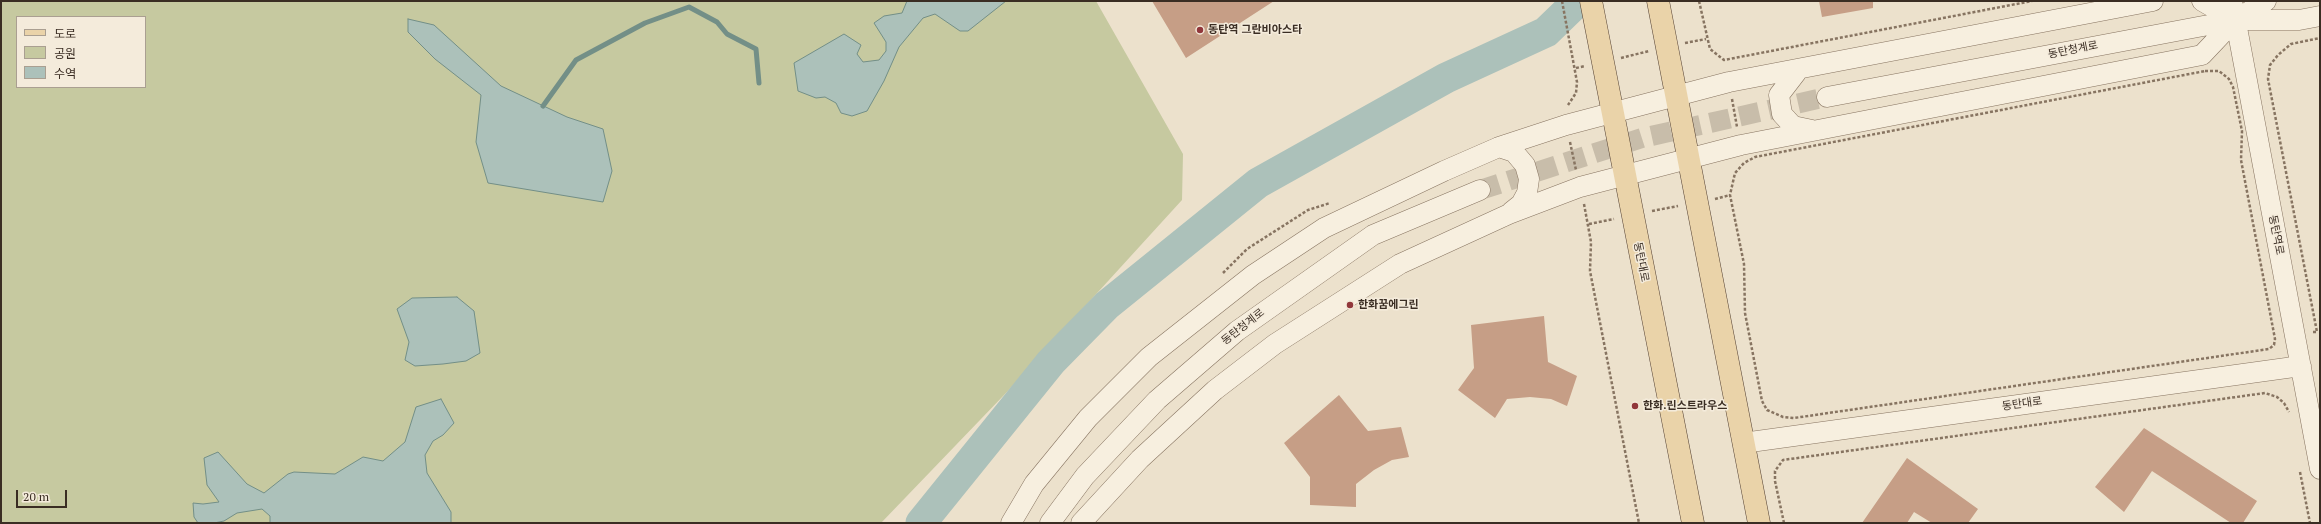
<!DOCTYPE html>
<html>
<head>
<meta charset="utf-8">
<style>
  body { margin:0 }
  #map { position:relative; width:2321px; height:524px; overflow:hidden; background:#ece1cc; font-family:"PT Serif","Noto Sans KR",serif }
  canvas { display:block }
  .frame { position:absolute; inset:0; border:2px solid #3a2d23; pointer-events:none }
  .legend { position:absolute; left:16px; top:16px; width:130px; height:72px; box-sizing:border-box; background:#f4ebdb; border:1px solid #aa9f91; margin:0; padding:5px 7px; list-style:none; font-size:12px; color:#3a2d23 }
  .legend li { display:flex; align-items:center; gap:8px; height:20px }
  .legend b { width:20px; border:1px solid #aa9f91 }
  .scale { position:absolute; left:16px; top:490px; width:51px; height:18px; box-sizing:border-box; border:2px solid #3a2d23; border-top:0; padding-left:5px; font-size:12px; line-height:14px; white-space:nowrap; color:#3a2d23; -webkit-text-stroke:3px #f4ebdb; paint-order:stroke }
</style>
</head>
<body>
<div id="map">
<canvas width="2321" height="524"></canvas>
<div class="frame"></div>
<ul class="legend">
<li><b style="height:5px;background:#ead3a9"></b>도로</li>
<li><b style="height:11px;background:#c6c9a0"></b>공원</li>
<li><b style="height:11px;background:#acc1ba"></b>수역</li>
</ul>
<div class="scale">20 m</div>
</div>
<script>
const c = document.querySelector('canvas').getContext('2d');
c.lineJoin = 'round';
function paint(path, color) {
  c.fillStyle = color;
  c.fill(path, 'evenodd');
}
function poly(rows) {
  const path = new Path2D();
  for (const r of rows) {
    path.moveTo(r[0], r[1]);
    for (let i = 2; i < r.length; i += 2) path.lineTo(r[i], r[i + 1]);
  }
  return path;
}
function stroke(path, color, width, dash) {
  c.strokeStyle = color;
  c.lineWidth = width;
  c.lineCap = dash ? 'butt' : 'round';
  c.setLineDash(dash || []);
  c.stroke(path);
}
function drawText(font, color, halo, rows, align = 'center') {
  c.font = font + ' "PT Serif","Noto Sans KR",serif';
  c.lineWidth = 3;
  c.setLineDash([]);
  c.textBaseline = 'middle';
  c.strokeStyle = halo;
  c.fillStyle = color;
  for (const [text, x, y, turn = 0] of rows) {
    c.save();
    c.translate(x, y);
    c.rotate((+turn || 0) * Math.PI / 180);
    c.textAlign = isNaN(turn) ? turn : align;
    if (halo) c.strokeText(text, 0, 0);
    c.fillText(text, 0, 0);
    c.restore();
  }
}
paint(poly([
  [1,1,1096,1,1183,154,1182,200,1005,394,881,523,1,523],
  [17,17,145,17,145,87,17,87]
]), '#c6c9a0');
const water = poly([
  [907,1,1006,1,968,31,960,31,935,14,923,18,899,47,884,81,867,111,852,116,841,113,836,103,825,97,816,98,798,91,794,63,844,34,861,45,857,54,863,62,879,60,886,51,886,42,874,23,884,16,902,13,907,1],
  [408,19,434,25,501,86,567,117,603,129,612,171,603,202,488,183,476,142,481,95,435,59,408,32,408,19],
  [457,297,474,311,480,353,466,361,443,364,415,366,405,360,409,342,397,309,412,298,457,297],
  [441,399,454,423,443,435,433,441,425,455,427,473,451,512,451,523,270,523,270,516,262,509,237,513,224,521,214,523,198,523,194,517,193,503,203,504,219,502,207,485,204,458,218,452,247,484,264,493,288,474,294,472,335,474,363,457,383,461,405,442,416,407,441,399]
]);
paint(water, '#acc1ba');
stroke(water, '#738f87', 1);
stroke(poly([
  [543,106,576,60,645,23,689,7,717,22,727,34,756,49,759,83]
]), '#738f87', 5);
stroke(poly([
  [921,523,1051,362,1107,305,1258,183,1446,78,1546,32,1578,1]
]), '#acc1ba', 31);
paint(poly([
  [1152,1,1274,1,1186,58],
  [1819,1,1873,1,1873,8,1822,17],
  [1544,316,1548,362,1577,376,1567,406,1551,399,1530,397,1507,399,1495,418,1458,390,1474,368,1471,325],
  [1339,395,1368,431,1401,427,1409,457,1392,460,1374,470,1356,484,1356,507,1310,505,1310,477,1284,443],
  [2144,428,2257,501,2243,523,2231,523,2152,471,2124,512,2095,487],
  [1907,458,1978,509,1968,523,1932,523,1914,512,1907,523,1862,523]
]), '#c69e86');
stroke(poly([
  [1480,190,1642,138,1827,97]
]), '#c8bdaa', 20, [20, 10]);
const minor = poly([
  [2202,1,2235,20],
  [2232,1,2320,469],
  [1799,69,1779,95,1782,114,1793,126,1812,130],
  [1827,97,2235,20,2299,20,2320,16],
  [1499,147,1514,152,1525,165,1529,179,1527,193,1521,204,1511,212],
  [1743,443,2301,366],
  [1011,523,1034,484,1088,418,1149,357,1253,275,1324,228,1444,171,1499,147,1566,125,1729,82,2153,1],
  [1050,523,1085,476,1157,400,1237,331,1373,235,1480,190],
  [1081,523,1140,459,1215,390,1275,344,1400,264,1509,214,1580,187,1741,145,2202,55,2235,20,2266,1]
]);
const major = poly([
  [1591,1,1693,523],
  [1658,1,1759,523]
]);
stroke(minor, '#877461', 21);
stroke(major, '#564335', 23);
stroke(poly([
  [1562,1,1577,82,1576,93,1568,105],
  [1699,1,1710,49,1724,60,2032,1],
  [1685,43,1706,39],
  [1621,58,1649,51],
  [1576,68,1585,66],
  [2205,71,2219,71,2229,79,2233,87,2242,131,2241,160,2275,339,2274,345,2269,349,1794,418,1783,417,1767,410,1762,401,1745,313,1744,264,1730,195,1735,173,1744,163,1755,157,2205,71],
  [1732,99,1737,127],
  [1570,142,1576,170],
  [1715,199,1730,195],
  [1584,204,1591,242,1590,271,1639,523],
  [1652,211,1678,206],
  [1589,224,1614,219],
  [1223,273,1247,249,1308,210,1330,203],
  [2313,332,2317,332,2268,79,2270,65,2278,55,2291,44,2320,38],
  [2300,472,2310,523],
  [1784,523,1775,481,1775,471,1783,460,2265,393,2277,397,2284,403,2289,412]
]), '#877461', 2.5, [3, 2]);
stroke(minor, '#f7efdf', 20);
stroke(major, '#ead3a9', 22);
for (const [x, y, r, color] of [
  [1200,30,4,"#91373b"],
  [1350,305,4,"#91373b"],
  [1635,406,4,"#91373b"]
]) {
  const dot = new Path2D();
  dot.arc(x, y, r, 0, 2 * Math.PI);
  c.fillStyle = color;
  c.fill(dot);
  stroke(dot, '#f4ebdb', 1.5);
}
drawText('bold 11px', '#3a2d23', '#f4ebdb', [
  ["동탄역 그란비아스타",1208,30],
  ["한화꿈에그린",1358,305],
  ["한화.린스트라우스",1643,406]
], 'left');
drawText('11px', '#3a2d23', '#f4ebdb', [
  ["동탄청계로",2073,50,-11],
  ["동탄역로",2276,235,79],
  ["동탄대로",1641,262,79],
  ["동탄청계로",1243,327,-38],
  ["동탄대로",2022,404,-8]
]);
</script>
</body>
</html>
